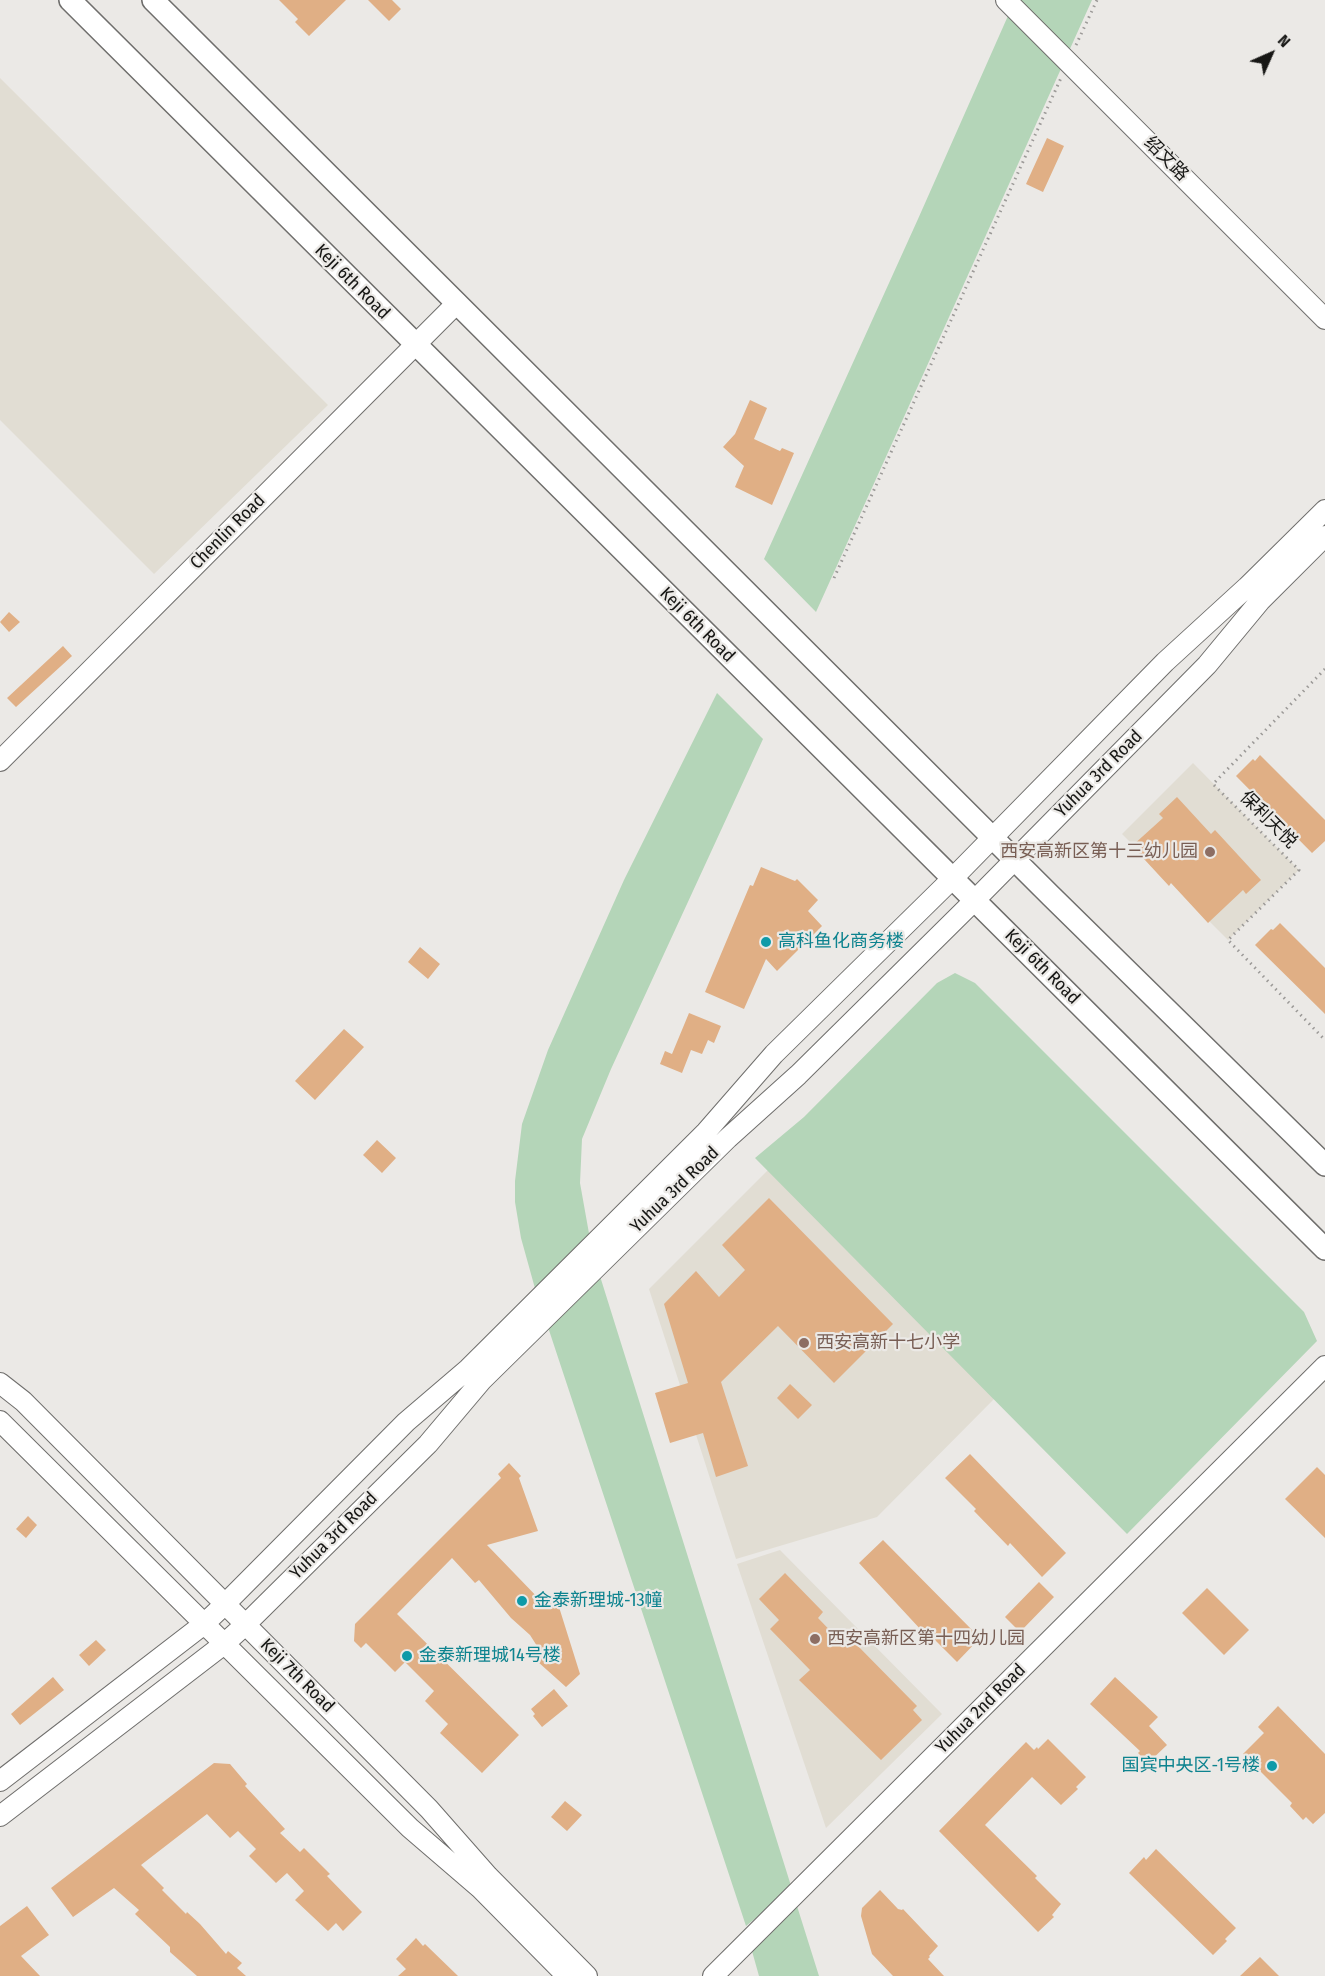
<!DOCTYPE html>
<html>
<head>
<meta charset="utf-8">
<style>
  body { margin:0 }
  #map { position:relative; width:1325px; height:1976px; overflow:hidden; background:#ebe9e6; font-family:"Fira Sans Condensed",sans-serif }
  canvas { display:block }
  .north { position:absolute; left:1241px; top:24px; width:60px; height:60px; -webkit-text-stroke:4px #ebe9e6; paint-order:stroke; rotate:45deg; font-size:16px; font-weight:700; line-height:24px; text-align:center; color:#171715 }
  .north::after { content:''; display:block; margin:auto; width:21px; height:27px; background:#171715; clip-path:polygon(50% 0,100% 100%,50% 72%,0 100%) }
</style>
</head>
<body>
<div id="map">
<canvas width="1325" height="1976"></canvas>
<div class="north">N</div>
</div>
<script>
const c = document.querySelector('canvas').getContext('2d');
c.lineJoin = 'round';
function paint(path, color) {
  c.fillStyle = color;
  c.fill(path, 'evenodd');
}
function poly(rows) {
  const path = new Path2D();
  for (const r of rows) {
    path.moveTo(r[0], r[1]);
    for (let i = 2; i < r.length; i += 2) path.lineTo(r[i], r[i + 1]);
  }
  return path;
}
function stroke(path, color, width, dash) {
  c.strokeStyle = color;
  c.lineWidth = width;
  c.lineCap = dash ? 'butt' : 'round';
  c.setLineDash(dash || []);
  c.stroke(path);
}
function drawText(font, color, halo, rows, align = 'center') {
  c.font = font + ' "Fira Sans Condensed","Noto Sans SC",sans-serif';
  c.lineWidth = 4.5;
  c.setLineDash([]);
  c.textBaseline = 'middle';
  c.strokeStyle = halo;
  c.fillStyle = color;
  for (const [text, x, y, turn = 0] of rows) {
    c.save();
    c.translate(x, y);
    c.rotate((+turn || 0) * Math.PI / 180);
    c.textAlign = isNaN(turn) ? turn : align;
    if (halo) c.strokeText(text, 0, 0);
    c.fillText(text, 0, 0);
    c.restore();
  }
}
paint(poly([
  [0,78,328,405,154,574,0,420],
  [1193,763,1299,870,1228,940,1122,834],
  [769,1169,995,1398,877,1517,736,1559,649,1289],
  [780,1550,942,1714,826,1828,737,1564]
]), '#e1ddd3');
paint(poly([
  [1015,0,1092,0,816,612,764,559,918,219],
  [717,693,763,739,611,1069,582,1139,580,1183,590,1239,536,1292,521,1238,515,1202,515,1181,522,1124,548,1050,624,880],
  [955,973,975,983,1304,1312,1317,1341,1127,1534,755,1158,804,1117,937,983],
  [594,1257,792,1889,746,1926,542,1309],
  [797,1906,819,1976,759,1976,750,1944]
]), '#b4d5b8');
paint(poly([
  [279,0,346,0,309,36,295,22,298,19],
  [368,0,392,0,401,9,389,21],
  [1047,138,1064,146,1043,192,1026,184],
  [750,400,767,408,754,439,780,451,782,448,794,453,772,505,735,487,744,466,723,447,735,434],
  [9,612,20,622,9,632,0,622],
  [63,646,72,656,16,707,7,698],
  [1260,755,1325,820,1325,841,1312,853,1236,776,1253,759,1255,761],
  [1177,797,1211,834,1215,830,1261,880,1246,894,1243,890,1208,923,1171,883,1169,886,1132,846,1163,818,1159,814],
  [761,867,795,881,797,879,818,900,808,911,822,926,777,971,766,959,744,1009,705,992,750,885,753,886],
  [1280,923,1325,968,1325,1014,1255,945,1271,929,1273,930],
  [420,947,440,964,428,979,408,962],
  [689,1013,721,1026,714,1043,708,1040,702,1054,691,1050,682,1073,660,1064,665,1051,672,1054],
  [344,1029,364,1047,315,1100,295,1081],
  [377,1140,396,1158,382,1173,363,1155],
  [769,1198,893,1324,834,1383,778,1326,721,1382,748,1466,716,1477,703,1433,670,1443,655,1393,688,1383,664,1304,696,1271,719,1297,745,1270,722,1245],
  [790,1384,812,1405,798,1419,777,1398],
  [970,1454,1066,1553,1042,1577,1010,1543,1008,1546,974,1511,976,1509,945,1478],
  [509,1463,521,1476,519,1478,538,1531,487,1545,543,1603,549,1598,559,1607,580,1674,566,1687,528,1653,537,1646,530,1635,511,1618,479,1580,475,1583,452,1558,397,1614,519,1735,482,1773,440,1733,448,1724,425,1701,434,1691,405,1662,395,1672,366,1643,361,1648,354,1641,355,1624,501,1478,498,1474],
  [1317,1467,1325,1475,1325,1538,1285,1499],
  [28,1516,37,1525,26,1538,16,1529],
  [883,1540,980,1638,957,1662,924,1629,922,1631,859,1563],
  [785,1573,823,1612,818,1618,845,1646,852,1640,917,1706,913,1710,922,1720,881,1760,799,1680,810,1670,770,1629,779,1620,759,1599],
  [1039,1582,1054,1597,1020,1632,1005,1617],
  [1207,1588,1249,1630,1224,1655,1182,1613],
  [96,1640,106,1650,89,1666,79,1655],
  [53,1677,64,1690,20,1725,11,1714],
  [1115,1677,1158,1717,1149,1726,1167,1745,1148,1763,1138,1753,1140,1751,1090,1704],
  [554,1689,568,1706,542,1727,533,1716,535,1714,531,1709],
  [1278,1706,1325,1754,1325,1813,1313,1824,1306,1817,1303,1820,1290,1806,1292,1803,1243,1754,1264,1733,1258,1727],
  [1048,1739,1086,1777,1076,1787,1078,1789,1061,1805,1032,1777,985,1825,1037,1876,1035,1878,1061,1904,1052,1915,1054,1917,1038,1932,939,1831,1026,1742,1034,1750,1037,1747,1038,1749],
  [214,1763,230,1764,247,1784,245,1786,285,1829,280,1833,300,1852,304,1848,330,1874,327,1876,362,1912,343,1931,336,1923,328,1931,295,1900,304,1891,287,1873,276,1883,249,1856,256,1849,238,1831,230,1838,207,1814,141,1865,164,1888,162,1890,186,1914,187,1912,200,1924,226,1954,228,1951,242,1963,237,1968,246,1976,197,1976,170,1952,170,1947,135,1914,139,1910,114,1888,73,1917,51,1888],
  [565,1801,582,1815,567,1831,551,1817],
  [1156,1849,1236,1928,1225,1939,1227,1941,1213,1955,1129,1873,1144,1857,1146,1860],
  [880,1890,898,1909,902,1910,903,1909,938,1946,929,1956,930,1957,928,1959,944,1976,893,1976,872,1954,861,1916,862,1908],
  [27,1906,49,1935,21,1956,40,1976,0,1976,0,1926],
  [416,1938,423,1946,425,1944,458,1976,398,1976,406,1969,396,1959],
  [1260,1957,1279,1976,1240,1976]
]), '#e0af85');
const tertiary = poly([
  [1006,0,1325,319],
  [0,761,457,303],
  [0,1383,23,1401,429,1809,488,1876,587,1976],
  [0,1421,410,1828,481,1889,567,1976],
  [0,1781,204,1624,225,1604,406,1422,468,1369,706,1132,774,1054,953,878,1165,662,1247,587,1325,510],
  [0,1816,224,1644,245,1625,428,1444,482,1380,728,1138,798,1075,975,900,1207,665,1260,601,1325,536],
  [713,1976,1325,1366]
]);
const secondary = poly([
  [70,0,1325,1249],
  [153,0,1051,896,1325,1165]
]);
stroke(tertiary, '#6f6e6c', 22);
stroke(secondary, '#6f6e6c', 24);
stroke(poly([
  [1076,45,1097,0],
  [834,578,1061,78],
  [1325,669,1213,784,1299,870,1228,940,1325,1040]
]), '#9b9997', 3, [1.5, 4.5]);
stroke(tertiary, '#fff', 20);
stroke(secondary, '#fff', 21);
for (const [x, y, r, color] of [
  [1210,852,6,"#8d6e63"],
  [766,942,6,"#0f9aa8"],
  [804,1343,6,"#8d6e63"],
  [522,1601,6,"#0f9aa8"],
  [815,1639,6,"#8d6e63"],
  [407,1656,6,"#0f9aa8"],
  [1272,1766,6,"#0f9aa8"]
]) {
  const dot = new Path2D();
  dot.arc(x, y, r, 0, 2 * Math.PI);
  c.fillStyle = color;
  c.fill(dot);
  stroke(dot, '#ebe9e6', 2);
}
drawText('18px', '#171715', '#ebe9e6', [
  ["绍文路",1166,159,45],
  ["Keji 6th Road",352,282,45],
  ["Chenlin Road",228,532,-45],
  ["Keji 6th Road",697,625,45],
  ["Yuhua 3rd Road",1099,774,-45],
  ["保利天悦",1268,820,45],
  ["Keji 6th Road",1042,967,45],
  ["Yuhua 3rd Road",675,1190,-44],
  ["Yuhua 3rd Road",334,1536,-45],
  ["Keji 7th Road",297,1676,45],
  ["Yuhua 2nd Road",981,1709,-45]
]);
drawText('18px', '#785e54', '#ebe9e6', [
  ["西安高新区第十三幼儿园",1198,852,"right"],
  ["西安高新十七小学",816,1343],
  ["西安高新区第十四幼儿园",827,1639]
], 'left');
drawText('18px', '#0d838f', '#ebe9e6', [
  ["高科鱼化商务楼",778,942],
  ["金泰新理城-13幢",534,1601],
  ["金泰新理城14号楼",419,1656],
  ["国宾中央区-1号楼",1260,1766,"right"]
], 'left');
</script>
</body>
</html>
